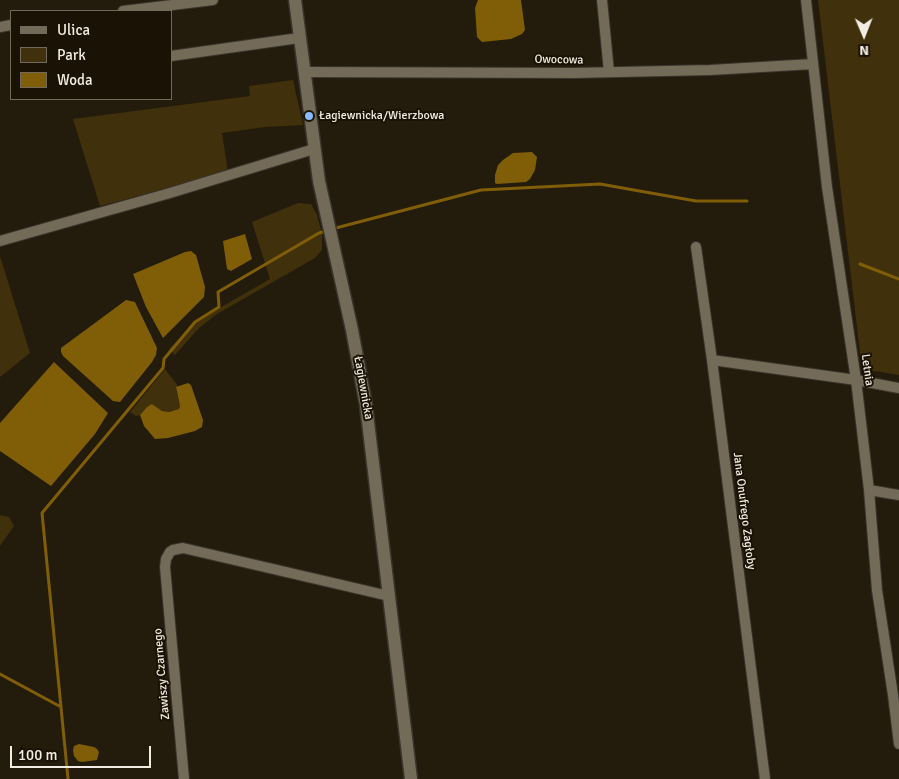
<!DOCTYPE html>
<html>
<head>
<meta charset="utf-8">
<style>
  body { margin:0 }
  #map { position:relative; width:899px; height:779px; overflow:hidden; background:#231b0c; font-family:Signika,sans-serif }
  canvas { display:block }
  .legend { position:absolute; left:10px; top:10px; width:162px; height:90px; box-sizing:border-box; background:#1a1204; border:1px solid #706a5d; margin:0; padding:6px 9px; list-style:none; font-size:15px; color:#f2ede3 }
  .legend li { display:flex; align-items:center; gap:10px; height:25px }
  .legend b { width:25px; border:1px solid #706a5d }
  .north { position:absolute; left:839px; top:10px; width:50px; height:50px; -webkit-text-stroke:4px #1a1204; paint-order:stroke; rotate:179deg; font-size:14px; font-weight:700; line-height:20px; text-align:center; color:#f2ede3 }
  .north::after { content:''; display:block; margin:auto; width:18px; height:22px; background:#f2ede3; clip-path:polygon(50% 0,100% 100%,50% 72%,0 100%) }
  .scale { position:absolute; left:10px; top:746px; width:141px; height:22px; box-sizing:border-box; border:2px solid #f2ede3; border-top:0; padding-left:6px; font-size:15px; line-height:18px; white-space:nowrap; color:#f2ede3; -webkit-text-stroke:4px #1a1204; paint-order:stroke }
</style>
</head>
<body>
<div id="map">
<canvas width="899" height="779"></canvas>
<ul class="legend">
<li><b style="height:6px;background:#736a58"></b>Ulica</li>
<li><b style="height:14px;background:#40300c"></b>Park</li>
<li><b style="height:14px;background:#805e08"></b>Woda</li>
</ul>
<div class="north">N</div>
<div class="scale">100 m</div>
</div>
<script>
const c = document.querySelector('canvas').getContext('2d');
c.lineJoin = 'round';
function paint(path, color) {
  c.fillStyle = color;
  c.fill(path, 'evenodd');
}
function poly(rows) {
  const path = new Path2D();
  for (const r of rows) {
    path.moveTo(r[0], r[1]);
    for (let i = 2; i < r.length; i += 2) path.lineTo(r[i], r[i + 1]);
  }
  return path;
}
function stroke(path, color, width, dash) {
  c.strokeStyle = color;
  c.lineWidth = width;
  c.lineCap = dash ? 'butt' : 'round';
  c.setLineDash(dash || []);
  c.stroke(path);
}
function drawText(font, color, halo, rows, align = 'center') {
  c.font = font + ' Signika,sans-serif';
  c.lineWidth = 4;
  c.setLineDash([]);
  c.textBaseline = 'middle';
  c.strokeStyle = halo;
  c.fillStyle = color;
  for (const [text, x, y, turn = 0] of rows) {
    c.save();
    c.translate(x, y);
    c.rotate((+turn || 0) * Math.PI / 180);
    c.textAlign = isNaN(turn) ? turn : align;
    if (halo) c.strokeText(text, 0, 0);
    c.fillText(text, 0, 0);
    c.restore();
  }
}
paint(poly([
  [818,0,899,0,899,375,862,369],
  [293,80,303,125,265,127,222,133,228,172,100,206,73,119,250,96,249,86],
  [298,203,311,204,317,215,322,234,322,250,315,258,217,314,199,328,175,355,169,349,196,323,223,306,270,279,252,222],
  [0,256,30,353,0,377],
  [165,369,178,386,176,389,180,406,179,409,169,412,162,411,152,404,147,407,140,415,136,416,130,412],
  [0,515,9,517,14,526,0,546]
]), '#40300c');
paint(poly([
  [478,0,521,0,525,30,522,34,511,39,482,42,477,37,475,8],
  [532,152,537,157,535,170,530,179,526,182,497,184,495,183,495,175,498,165,503,160,513,153],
  [245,234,252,259,231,271,227,269,223,241],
  [191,251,196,255,205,287,204,297,163,338,146,307,133,274,185,252],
  [126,300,135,302,157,348,156,355,152,362,120,402,113,401,63,356,61,352,61,348],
  [54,362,108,413,95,434,51,486,0,451,0,423],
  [188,383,191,385,203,420,202,427,195,431,168,438,155,439,144,426,140,415,147,407,152,404,162,411,169,412,179,409,180,406,176,387],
  [79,744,94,747,97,749,99,752,97,760,82,762,78,761,74,756,73,750,74,746]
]), '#805e08');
stroke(poly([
  [332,229,481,190,600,184,696,201,747,201],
  [860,264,899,279],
  [0,674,61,707],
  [68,779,42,513,163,368,164,359,195,322,219,307,218,292,319,233,326,231]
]), '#805e08', 3);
const minor = poly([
  [602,0,609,72],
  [806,0,827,187,856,380,869,490,877,590,893,695,899,744],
  [123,11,213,0],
  [0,27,11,25],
  [171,56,299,38],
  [304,72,574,73,710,70,813,64],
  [0,241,170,193,314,149],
  [696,247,712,360,765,779],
  [712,360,856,380,899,388],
  [869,490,899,495],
  [184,779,165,567,166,559,170,552,173,550,183,548,389,596]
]);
const tertiary = poly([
  [295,0,319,181,352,330,366,405,411,779]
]);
stroke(minor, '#3a342d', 12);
stroke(tertiary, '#3a342d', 15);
stroke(minor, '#736a58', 10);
stroke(tertiary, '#736a58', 12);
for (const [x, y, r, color] of [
  [309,116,5,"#87bbfb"]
]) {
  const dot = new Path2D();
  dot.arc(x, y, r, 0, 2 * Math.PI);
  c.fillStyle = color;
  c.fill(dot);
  stroke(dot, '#1a1204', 2);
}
drawText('12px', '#f2ede3', '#1a1204', [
  ["Owocowa",559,60,1],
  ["Letnia",867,370,82],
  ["Łagiewnicka",363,388,80],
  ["Jana Onufrego Zagłoby",744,511,83],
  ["Zawiszy Czarnego",162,674,-95]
]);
drawText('12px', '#f2ede3', '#1a1204', [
  ["Łagiewnicka/Wierzbowa",319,116]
], 'left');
</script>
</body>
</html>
